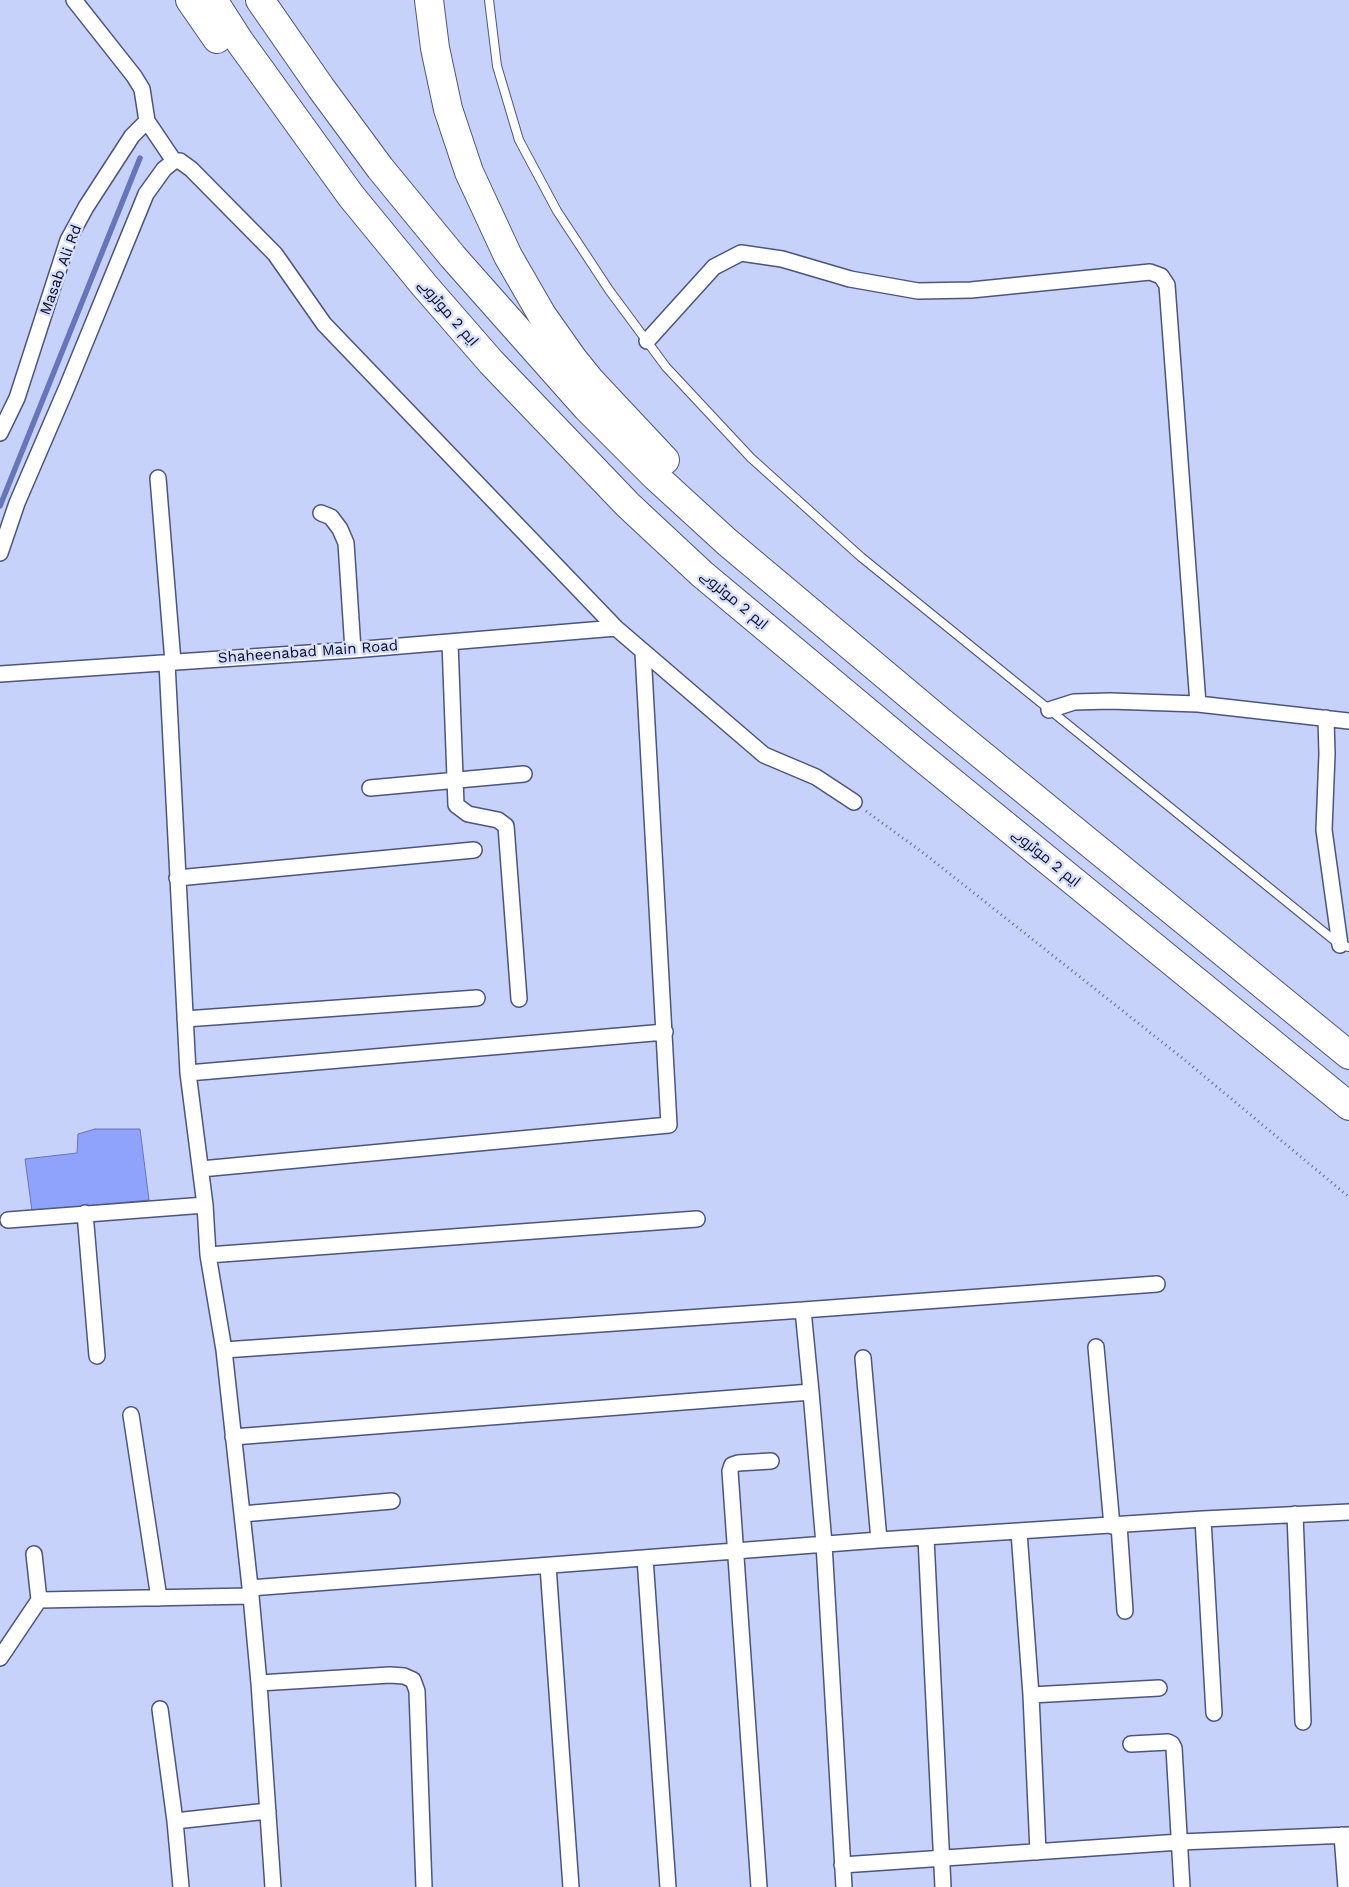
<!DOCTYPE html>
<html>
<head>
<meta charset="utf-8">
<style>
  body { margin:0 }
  canvas { display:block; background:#c7d2fa }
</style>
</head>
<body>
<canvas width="1349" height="1887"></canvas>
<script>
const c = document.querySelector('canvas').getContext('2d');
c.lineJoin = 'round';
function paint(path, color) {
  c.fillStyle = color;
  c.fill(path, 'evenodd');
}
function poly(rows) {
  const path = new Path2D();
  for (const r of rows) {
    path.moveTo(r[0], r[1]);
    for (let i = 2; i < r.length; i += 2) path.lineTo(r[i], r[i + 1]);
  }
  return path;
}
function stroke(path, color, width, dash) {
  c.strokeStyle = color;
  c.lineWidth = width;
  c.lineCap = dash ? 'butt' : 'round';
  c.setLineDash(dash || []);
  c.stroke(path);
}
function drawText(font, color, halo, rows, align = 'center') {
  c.font = font + ' "Work Sans",Cairo,sans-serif';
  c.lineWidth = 5;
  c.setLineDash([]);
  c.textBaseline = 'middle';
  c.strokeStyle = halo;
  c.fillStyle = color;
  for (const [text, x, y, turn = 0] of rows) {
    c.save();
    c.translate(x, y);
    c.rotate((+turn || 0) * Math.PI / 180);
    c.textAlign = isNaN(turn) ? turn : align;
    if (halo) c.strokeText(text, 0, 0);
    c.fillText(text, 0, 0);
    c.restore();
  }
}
const water = poly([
  [95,1129,140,1129,149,1200,32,1211,25,1159,77,1153,78,1134,95,1129]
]);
paint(water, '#90a3fc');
stroke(water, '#6775b9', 1);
stroke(poly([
  [0,506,140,158]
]), '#6775b9', 5.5);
const lane = poly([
  [489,0,497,66,519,140,557,211,609,290,666,367,751,458,861,557,1340,945,1349,947]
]);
const street = poly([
  [74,0,134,76,142,89,147,121,174,161],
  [647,341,714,267,741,253,782,259,850,279,918,291,971,290,1150,272,1161,276,1167,285,1198,704],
  [0,433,17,398,68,240,86,207,132,136,147,121],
  [158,478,173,662],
  [321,513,331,517,340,529,346,543,353,650],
  [0,553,17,503,67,387,146,194,164,169,174,161,180,161,191,169,275,254,324,324,616,628,764,755,816,777,854,802],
  [450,642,456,805,468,814,498,820,506,826,519,999],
  [167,663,188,1073,205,1205,208,1255,224,1350,251,1596,259,1683,273,1887],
  [0,674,353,650,616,628],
  [1049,710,1074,702,1110,701,1198,704,1349,721],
  [1326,718,1327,754,1324,830,1340,945],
  [370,788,524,774],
  [177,878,474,850],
  [185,1019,477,998],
  [188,1073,665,1032],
  [201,1169,669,1125,643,652],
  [85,1213,97,1356],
  [8,1220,205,1205],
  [208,1255,697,1219],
  [803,1310,1157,1284],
  [1096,1347,1112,1526],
  [224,1350,803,1310,811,1392],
  [863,1358,879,1540],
  [131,1415,159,1598],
  [233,1437,811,1392,824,1544,844,1887],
  [242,1514,392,1501],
  [1295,1514,1303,1722],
  [1203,1519,1214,1713],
  [1119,1525,1125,1611],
  [1019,1532,1031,1695,1038,1852],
  [926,1538,943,1887],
  [34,1554,39,1600],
  [645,1558,668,1887],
  [548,1566,571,1887],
  [250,1588,879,1540,1203,1519,1349,1512],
  [0,1658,39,1600,251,1596],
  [259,1683,390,1675,404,1676,413,1680,417,1691,424,1887],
  [1031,1695,1159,1688],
  [160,1709,175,1821],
  [1131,1744,1168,1742,1172,1744,1174,1748,1182,1887],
  [1342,1835,1346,1887],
  [842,1865,1180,1842,1349,1835],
  [181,1887,175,1821,268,1811],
  [759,1887,730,1471,732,1465,738,1463,771,1461]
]);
const highway = poly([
  [190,0,217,39],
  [213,0,240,42,351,196,424,285,491,362,628,505,702,574,914,751,1349,1106],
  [260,0,321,88,380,168,453,257,587,408,656,477,727,542,939,720,1349,1055],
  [429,0,435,48,448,109,469,172,508,256,542,315,573,359,590,380,665,460]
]);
stroke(lane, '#4b5580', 10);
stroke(street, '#4b5580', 18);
stroke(highway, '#4b5580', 30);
stroke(poly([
  [866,811,926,855,1186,1061,1349,1197]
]), '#656c88', 3, [1, 4]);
stroke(lane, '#fff', 8);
stroke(street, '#fff', 15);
stroke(highway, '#fff', 28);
drawText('15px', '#080b1c', '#d7dffe', [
  ["Masab Ali Rd",61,270,-70],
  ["ایم 2 موٹروے",448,313,49],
  ["ایم 2 موٹروے",734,600,40],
  ["Shaheenabad Main Road",308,652,-4],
  ["ایم 2 موٹروے",1046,858,39]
]);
</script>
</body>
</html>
